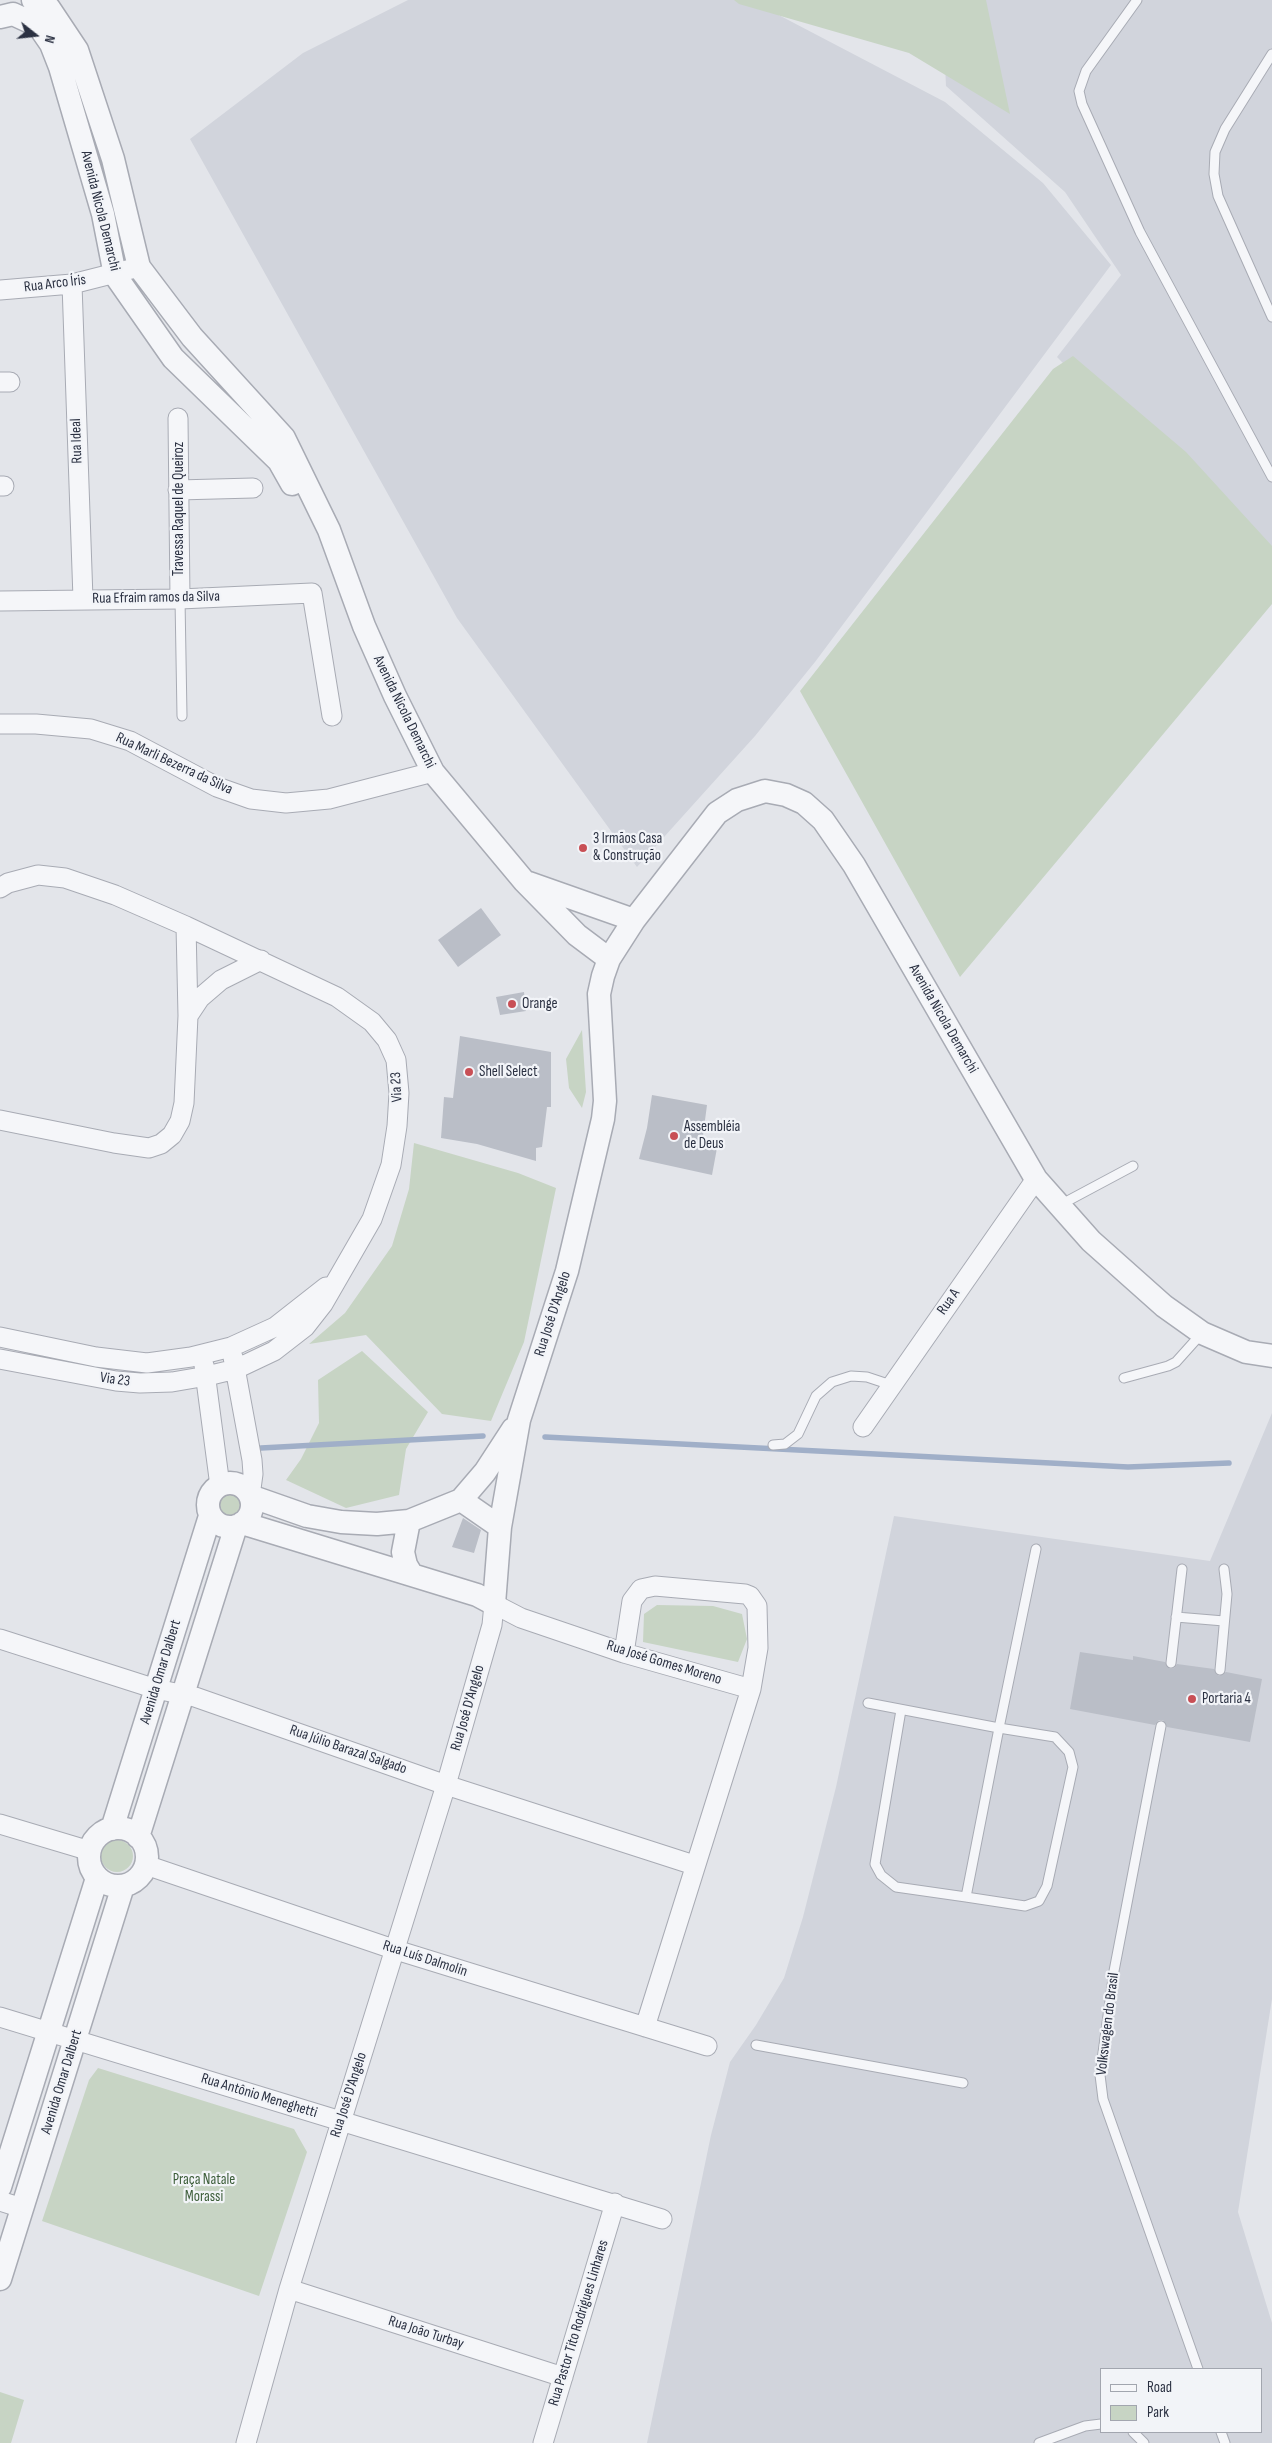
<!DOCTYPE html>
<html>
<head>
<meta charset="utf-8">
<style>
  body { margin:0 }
  #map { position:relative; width:1272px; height:2443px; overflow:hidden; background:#e3e5ea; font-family:"Sofia Sans Condensed",sans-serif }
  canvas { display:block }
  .legend { position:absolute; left:1100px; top:2368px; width:162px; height:65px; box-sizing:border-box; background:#f2f4f8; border:1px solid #a2a6af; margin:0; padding:6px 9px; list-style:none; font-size:15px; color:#2b3142 }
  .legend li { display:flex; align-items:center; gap:10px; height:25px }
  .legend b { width:25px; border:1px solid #a2a6af }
  .north { position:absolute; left:10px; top:10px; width:50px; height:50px; -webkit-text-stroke:4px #f2f4f8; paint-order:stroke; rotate:106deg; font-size:14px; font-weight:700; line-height:20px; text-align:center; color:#2b3142 }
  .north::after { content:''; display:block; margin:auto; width:18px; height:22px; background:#2b3142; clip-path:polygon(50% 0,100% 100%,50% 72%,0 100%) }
</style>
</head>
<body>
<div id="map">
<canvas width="1272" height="2443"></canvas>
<ul class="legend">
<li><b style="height:6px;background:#f5f6f9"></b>Road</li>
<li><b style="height:14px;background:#c7d4c4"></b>Park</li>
</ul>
<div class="north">N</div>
</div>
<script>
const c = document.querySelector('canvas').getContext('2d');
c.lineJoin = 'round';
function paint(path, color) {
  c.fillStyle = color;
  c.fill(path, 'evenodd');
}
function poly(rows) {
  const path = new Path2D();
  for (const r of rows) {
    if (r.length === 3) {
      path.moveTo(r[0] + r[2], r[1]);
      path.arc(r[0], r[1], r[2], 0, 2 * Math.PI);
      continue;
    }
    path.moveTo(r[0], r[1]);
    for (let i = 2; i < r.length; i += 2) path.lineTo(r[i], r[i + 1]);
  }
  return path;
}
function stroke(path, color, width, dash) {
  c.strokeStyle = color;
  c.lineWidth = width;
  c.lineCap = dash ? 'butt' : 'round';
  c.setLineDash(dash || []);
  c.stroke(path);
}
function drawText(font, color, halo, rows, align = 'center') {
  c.font = font + ' "Sofia Sans Condensed",sans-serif';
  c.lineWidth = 4.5;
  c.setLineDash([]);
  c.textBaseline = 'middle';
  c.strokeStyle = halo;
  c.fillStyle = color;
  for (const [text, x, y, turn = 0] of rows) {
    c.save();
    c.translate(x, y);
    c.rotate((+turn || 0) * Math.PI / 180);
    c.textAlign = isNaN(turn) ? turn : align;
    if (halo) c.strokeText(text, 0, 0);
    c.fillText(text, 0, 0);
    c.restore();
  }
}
paint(poly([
  [408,0,750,0,945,102,1043,183,1111,265,815,662,755,736,637,867,457,618,190,139,303,53],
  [942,0,1272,0,1272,575,1057,357,1121,275,1065,192,946,86],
  [1272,1413,1272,1999,1238,2212,1272,2323,1272,2443,647,2443,711,2135,730,2062,756,2025,784,1978,803,1917,836,1787,894,1516,1210,1561],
  [1101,2369,1261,2369,1261,2432,1101,2432]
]), '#d1d4dc');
paint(poly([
  [734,0,986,0,1010,114,909,53,739,4],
  [1073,356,1186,452,1272,546,1272,604,960,977,800,691,1053,369],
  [582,1030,586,1092,582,1108,569,1088,566,1059],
  [414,1143,518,1173,556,1188,524,1342,491,1421,442,1414,366,1335,309,1344,345,1313,392,1246,409,1189],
  [362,1351,428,1412,406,1449,399,1495,346,1508,286,1480,301,1459,319,1423,318,1380],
  [229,1506,16],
  [657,1605,713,1606,742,1614,747,1639,738,1662,643,1642,644,1614],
  [117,1856,16],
  [98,2068,294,2129,307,2152,259,2296,42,2221,89,2080],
  [0,2392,24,2400,11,2443,0,2443]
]), '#c7d4c4');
stroke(poly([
  [545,1437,1128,1467,1229,1463],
  [261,1448,483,1436]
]), '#a0afc8', 5.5);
paint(poly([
  [481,908,501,935,458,967,438,940],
  [524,992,526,1011,500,1015,496,997],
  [460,1036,551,1052,551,1107,547,1107,542,1147,536,1148,536,1161,477,1144,441,1138,444,1097,453,1098],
  [652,1095,707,1105,702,1143,717,1148,712,1175,639,1159,647,1128],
  [463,1518,481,1530,474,1553,452,1547],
  [1080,1652,1133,1660,1133,1656,1165,1662,1170,1669,1174,1668,1177,1664,1214,1669,1219,1676,1226,1672,1262,1679,1250,1742,1167,1727,1163,1720,1159,1720,1155,1725,1070,1709]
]), '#babec7');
const service = poly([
  [1137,0,1086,71,1079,91,1082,104,1140,232,1272,477],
  [1272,54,1225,129,1215,152,1214,174,1218,196,1272,317],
  [180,599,182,716],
  [1060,1205,1133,1166],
  [1124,1378,1168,1366,1176,1362,1202,1333],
  [773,1445,785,1444,798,1434,816,1396,832,1382,851,1376,867,1377,891,1385],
  [1176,1617,1224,1621],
  [1171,1663,1182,1569],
  [1220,1670,1227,1594,1224,1569],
  [868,1703,999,1728,1055,1737,1069,1752,1073,1767,1047,1886,1039,1901,1025,1906,966,1897,999,1728,1036,1549],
  [901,1710,875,1864,881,1875,896,1887,966,1897],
  [1161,1726,1114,1971,1100,2075,1103,2099,1198,2369],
  [756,2045,963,2083],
  [1133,2432,1144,2443],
  [1221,2432,1225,2443],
  [1039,2443,1085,2426,1101,2424]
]);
const minor = poly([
  [72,284,83,599],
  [0,290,72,284,139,267],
  [0,382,10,382],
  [178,418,180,599],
  [0,486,4,486],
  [178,490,253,488],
  [0,601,180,599,312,593,332,716],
  [0,724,36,724,91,729,130,741,217,787,251,799,286,803,329,799,433,772],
  [0,888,8,883,38,875,65,878,115,895,186,926,337,997,372,1022,387,1040,396,1060,399,1093,397,1126,391,1165,372,1219,323,1304,305,1327,274,1351,236,1369,207,1376,172,1382,140,1383,116,1381,0,1359],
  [186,926,188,1016],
  [0,1120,114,1143,149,1148,161,1144,172,1135,180,1121,184,1103,188,1016,200,998,221,980,261,960],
  [0,1337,96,1357,147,1363,191,1357,231,1347,275,1327,326,1287],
  [233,1357,252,1460,253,1474,250,1496],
  [204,1365,220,1486],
  [863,1427,1036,1179],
  [0,1639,156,1689,195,1697,446,1785,694,1865],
  [624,1653,632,1601,641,1589,655,1586,745,1594,750,1596,757,1606,758,1648,751,1689],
  [0,1824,90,1851],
  [146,1865,396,1950,707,2046],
  [0,2017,662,2219],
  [0,2201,22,2208],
  [289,2289,563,2377],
  [246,2443,289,2289,446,1785,492,1625,494,1604,521,1618,624,1653,751,1689,645,2027],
  [543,2443,615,2203]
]);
const tertiary = poly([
  [33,0,49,8,77,50,113,159,139,267,192,337,284,438,329,530,364,626,395,696,433,772,524,881,577,935,609,959],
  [0,17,13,14,28,21,40,28,51,44,60,67,103,214,115,275,173,358,279,461,292,484],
  [529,883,634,920],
  [230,1505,22],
  [250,1496,307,1516,341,1522,377,1524,409,1521,461,1500,485,1472,513,1429],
  [461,1500,500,1527],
  [409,1521,403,1552,406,1565,412,1575],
  [242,1523,477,1595,494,1604,500,1527,519,1420,567,1271,603,1119,605,1101,599,994,603,976,609,959,634,920,717,813,737,800,765,791,786,795,804,803,823,820,854,865,1036,1179,1091,1241,1164,1306,1202,1333,1246,1352,1272,1356],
  [118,1857,29],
  [112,1829,210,1516],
  [138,1837,236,1526],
  [0,2187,97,1878],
  [0,2279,123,1886]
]);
stroke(service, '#a8abb4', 11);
stroke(minor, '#a8abb4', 21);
stroke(tertiary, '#a8abb4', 25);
stroke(service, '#f5f6f9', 9);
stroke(minor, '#f5f6f9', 19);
stroke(tertiary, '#f5f6f9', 22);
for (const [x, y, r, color] of [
  [583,848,5,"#c84f55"],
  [512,1004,5,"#c84f55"],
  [469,1072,5,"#c84f55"],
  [674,1136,5,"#c84f55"],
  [1192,1699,5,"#c84f55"]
]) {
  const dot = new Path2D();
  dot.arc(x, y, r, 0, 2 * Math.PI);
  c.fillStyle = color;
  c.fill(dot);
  stroke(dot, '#f2f4f8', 2);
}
drawText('15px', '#2b3142', '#f2f4f8', [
  ["Avenida Nicola Demarchi",100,211,76],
  ["Rua Arco Íris",55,284,-7],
  ["Rua Ideal",77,441,-92],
  ["Travessa Raquel de Queiroz",179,509,-90],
  ["Rua Efraim ramos da Silva",156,598,-1],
  ["Avenida Nicola Demarchi",404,712,64],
  ["Rua Marli Bezerra da Silva",174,764,25],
  ["Avenida Nicola Demarchi",943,1019,60],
  ["Via 23",397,1087,-93],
  ["Rua A",949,1302,-55],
  ["Rua José D'Angelo",553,1314,-72],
  ["Via 23",115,1380,8],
  ["Rua José Gomes Moreno",664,1663,17],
  ["Avenida Omar Dalbert",161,1672,-73],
  ["Rua José D'Angelo",468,1708,-74],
  ["Rua Júlio Barazal Salgado",348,1750,19],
  ["Rua Luís Dalmolin",425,1959,18],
  ["Volkswagen do Brasil",1108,2024,-83],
  ["Avenida Omar Dalbert",62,2082,-73],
  ["Rua José D'Angelo",349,2095,-72],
  ["Rua Antônio Meneghetti",259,2096,17],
  ["Rua Pastor Tito Rodrigues Linhares",579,2323,-73],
  ["Rua João Turbay",426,2333,18]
]);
drawText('15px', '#2b3142', '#f2f4f8', [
  ["3 Irmãos Casa",593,839],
  ["& Construção",593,856],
  ["Orange",522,1004],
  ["Shell Select",479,1072],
  ["Assembléia",684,1127],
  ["de Deus",684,1144],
  ["Portaria 4",1202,1699]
], 'left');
drawText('15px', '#3c5d39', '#f2f4f8', [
  ["Praça Natale",204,2180],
  ["Morassi",204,2197]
]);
</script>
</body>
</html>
